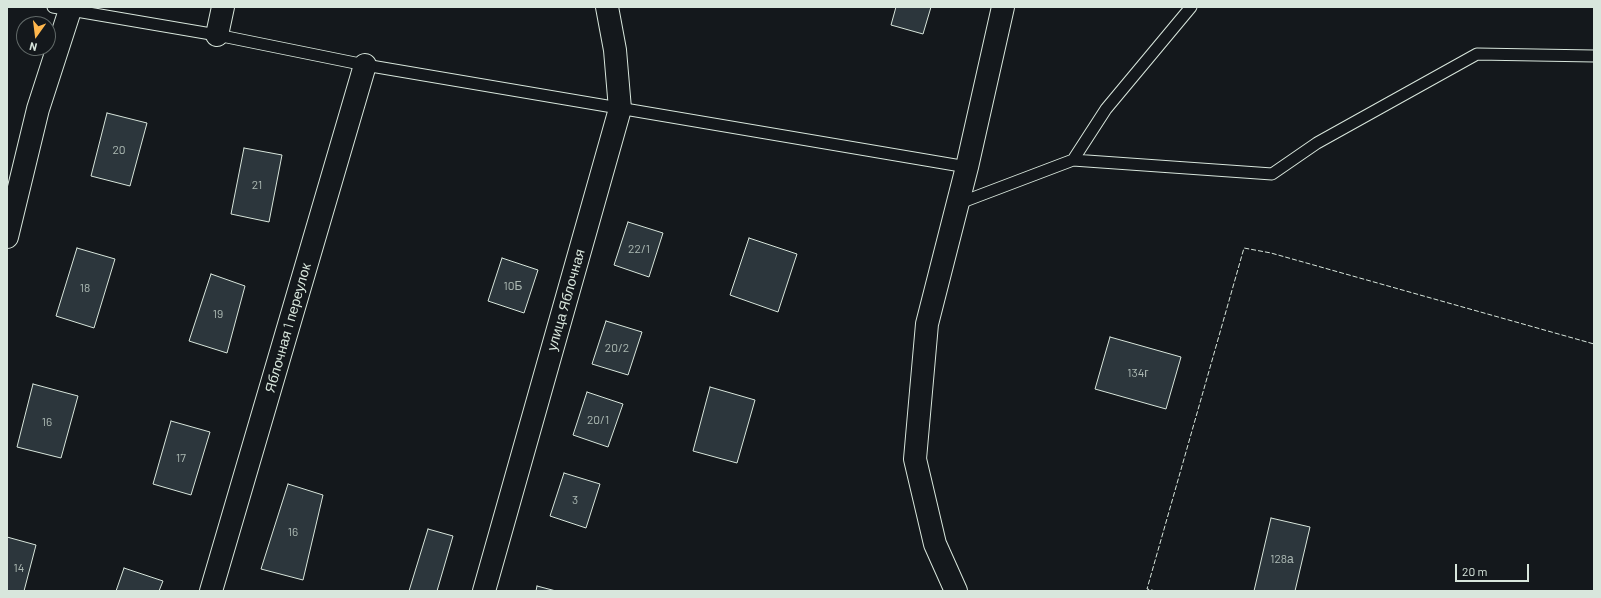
<!DOCTYPE html>
<html>
<head>
<meta charset="utf-8">
<style>
  body { margin:0 }
  #map { position:relative; width:1601px; height:598px; overflow:hidden; background:#14181c; font-family:Barlow,sans-serif }
  canvas { display:block }
  .frame { position:absolute; inset:0; border:8px solid #d8e6dc; pointer-events:none }
  .north { position:absolute; left:16px; top:16px; width:40px; height:40px; box-sizing:border-box; background:#14181c; border:1px solid #626a69; border-radius:50%; rotate:194deg; font-size:11px; font-weight:700; line-height:16px; text-align:center; color:#d8e6dc }
  .north::after { content:''; display:block; margin:auto; width:14px; height:18px; background:#ffb74d; clip-path:polygon(50% 0,100% 100%,50% 72%,0 100%) }
  .scale { position:absolute; left:1455px; top:564px; width:74px; height:18px; box-sizing:border-box; border:2px solid #d8e6dc; border-top:0; padding-left:5px; font-size:12px; line-height:14px; white-space:nowrap; color:#d8e6dc; -webkit-text-stroke:3px #14181c; paint-order:stroke }
</style>
</head>
<body>
<div id="map">
<canvas width="1601" height="598"></canvas>
<div class="frame"></div>
<div class="north">N</div>
<div class="scale">20 m</div>
</div>
<script>
const c = document.querySelector('canvas').getContext('2d');
c.lineJoin = 'round';
function paint(path, color) {
  c.fillStyle = color;
  c.fill(path, 'evenodd');
}
function poly(rows) {
  const path = new Path2D();
  for (const r of rows) {
    path.moveTo(r[0], r[1]);
    for (let i = 2; i < r.length; i += 2) path.lineTo(r[i], r[i + 1]);
  }
  return path;
}
function stroke(path, color, width, dash) {
  c.strokeStyle = color;
  c.lineWidth = width;
  c.lineCap = dash ? 'butt' : 'round';
  c.setLineDash(dash || []);
  c.stroke(path);
}
function drawText(font, color, halo, rows, align = 'center') {
  c.font = font + ' Barlow,sans-serif';
  c.lineWidth = 3;
  c.setLineDash([]);
  c.textBaseline = 'middle';
  c.strokeStyle = halo;
  c.fillStyle = color;
  for (const [text, x, y, turn = 0] of rows) {
    c.save();
    c.translate(x, y);
    c.rotate((+turn || 0) * Math.PI / 180);
    c.textAlign = isNaN(turn) ? turn : align;
    if (halo) c.strokeText(text, 0, 0);
    c.fillText(text, 0, 0);
    c.restore();
  }
}
const building = poly([
  [896,7,931,7,923,34,891,25,896,7],
  [107,113,147,123,130,186,91,176,107,113],
  [244,148,282,155,269,222,231,214,244,148],
  [628,222,663,233,649,277,614,265,628,222],
  [749,238,797,254,778,312,730,295,749,238],
  [77,248,115,259,94,328,56,316,77,248],
  [502,258,538,270,524,313,488,301,502,258],
  [211,274,245,286,227,353,189,341,211,274],
  [606,321,642,332,628,375,592,364,606,321],
  [1110,337,1181,357,1166,409,1095,389,1110,337],
  [33,384,78,396,61,458,17,447,33,384],
  [710,387,755,400,737,463,693,451,710,387],
  [587,392,623,404,608,447,573,435,587,392],
  [171,421,210,432,191,495,153,484,171,421],
  [564,473,600,484,586,528,550,516,564,473],
  [288,484,323,495,303,580,261,569,288,484],
  [1271,518,1310,527,1295,591,1254,591,1271,518],
  [428,529,453,536,437,591,409,591,428,529],
  [7,537,36,545,24,591,7,591,7,537],
  [124,568,163,581,159,591,116,591,124,568],
  [537,586,556,591,536,591,537,586]
]);
paint(building, '#2c363c');
stroke(building, '#d8e6dc', 1);
const service = poly([
  [53,7,217,35,365,65,967,167],
  [1073,160,1272,174,1317,143,1477,54,1594,56],
  [957,204,1073,160,1106,109,1191,7]
]);
const minor = poly([
  [217,35,223,7],
  [7,237,38,109,70,10],
  [211,591,365,65],
  [484,591,620,109,615,50,607,7]
]);
const tertiary = poly([
  [956,591,935,544,915,459,927,324,967,167,1003,7]
]);
stroke(service, '#d8e6dc', 13);
stroke(minor, '#d8e6dc', 24);
stroke(tertiary, '#d8e6dc', 24);
stroke(service, '#14181c', 11);
stroke(minor, '#14181c', 22);
stroke(tertiary, '#14181c', 22);
stroke(poly([
  [1156,591,1147,589,1244,248,1271,253,1594,344]
]), '#d8e6dc', 1, [5, 2]);
drawText('12px', '#adbab4', null, [
  ["20",119,150],
  ["21",257,185],
  ["22/1",639,249],
  ["10Б",513,286],
  ["18",85,288],
  ["19",218,314],
  ["20/2",617,348],
  ["134г",1138,373],
  ["20/1",598,420],
  ["16",47,422],
  ["17",181,458],
  ["3",575,500],
  ["16",293,532],
  ["128а",1282,559],
  ["14",19,568]
]);
drawText('14px', '#d8e6dc', '#14181c', [
  ["улица Яблочная",566,300,-74],
  ["Яблочная 1 переулок",288,328,-74]
]);
</script>
</body>
</html>
